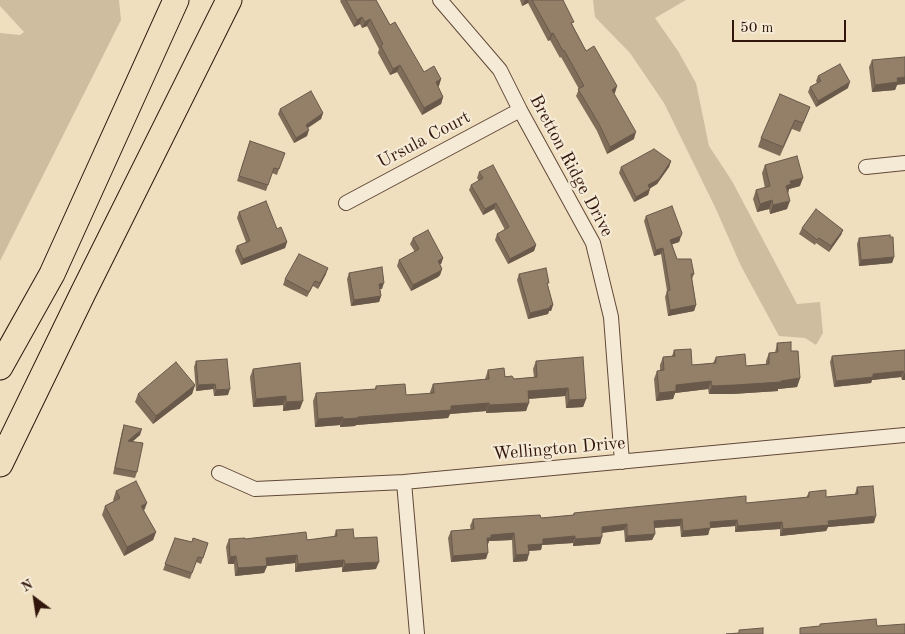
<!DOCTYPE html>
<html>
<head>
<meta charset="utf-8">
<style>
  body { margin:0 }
  #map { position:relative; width:905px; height:634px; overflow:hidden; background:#efdfbf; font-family:"Old Standard TT",serif }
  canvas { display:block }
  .north { position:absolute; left:10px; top:574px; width:50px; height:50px; -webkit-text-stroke:4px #f5ead5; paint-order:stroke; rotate:329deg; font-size:14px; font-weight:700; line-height:20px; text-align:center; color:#32160b }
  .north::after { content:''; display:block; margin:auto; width:18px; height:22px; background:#32160b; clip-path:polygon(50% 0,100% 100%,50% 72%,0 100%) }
  .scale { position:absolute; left:732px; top:20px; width:114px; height:22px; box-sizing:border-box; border:2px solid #32160b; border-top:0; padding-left:6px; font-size:15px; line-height:18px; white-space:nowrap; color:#32160b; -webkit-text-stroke:4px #f5ead5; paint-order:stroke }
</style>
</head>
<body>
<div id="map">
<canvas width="905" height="634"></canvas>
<div class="north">N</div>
<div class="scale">50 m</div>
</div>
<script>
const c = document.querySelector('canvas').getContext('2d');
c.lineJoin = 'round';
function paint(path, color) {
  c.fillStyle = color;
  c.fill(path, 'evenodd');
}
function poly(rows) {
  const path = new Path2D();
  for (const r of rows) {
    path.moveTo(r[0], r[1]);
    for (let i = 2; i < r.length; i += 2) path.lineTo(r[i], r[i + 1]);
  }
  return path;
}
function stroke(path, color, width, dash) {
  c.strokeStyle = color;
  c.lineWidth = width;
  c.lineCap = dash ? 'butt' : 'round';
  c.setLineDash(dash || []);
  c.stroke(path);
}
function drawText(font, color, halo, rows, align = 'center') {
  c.font = font + ' "Old Standard TT",serif';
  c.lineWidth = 4.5;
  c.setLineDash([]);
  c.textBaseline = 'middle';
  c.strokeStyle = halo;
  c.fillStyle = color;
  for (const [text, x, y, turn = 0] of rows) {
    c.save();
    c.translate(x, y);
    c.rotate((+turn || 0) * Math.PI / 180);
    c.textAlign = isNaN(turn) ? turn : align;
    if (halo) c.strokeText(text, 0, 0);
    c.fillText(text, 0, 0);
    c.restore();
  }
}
paint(poly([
  [0,0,119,0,121,20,0,261,0,33,20,35,24,32,0,6],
  [593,0,686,0,655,18,678,51,696,83,709,146,732,181,797,304,820,302,823,333,816,345,805,338,779,336,741,266,715,207,664,103,630,53,595,17]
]), '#cfbda0');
const street = poly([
  [440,0,500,70,520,110,593,243,611,317,622,462],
  [866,167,905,163],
  [346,203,520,110],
  [219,473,255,489,404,482,905,435],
  [404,482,417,634]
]);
const highway = poly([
  [0,367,52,274,176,0],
  [0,464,83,293,229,0]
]);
stroke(street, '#614838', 16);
stroke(highway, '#32160b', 27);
stroke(street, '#f5ead5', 14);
stroke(highway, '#efdfbf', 25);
paint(poly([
  [341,0,376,0,390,25,424,72,441,79,438,87,443,97,441,104,422,115,397,72,390,75,378,53,379,49,367,26,362,28,360,24,354,27,340,1],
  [520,0,563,0,573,26,586,51,617,86,614,94,634,139,607,154,597,131,576,96,579,89,561,57,560,58,550,40,548,41,528,3,522,6],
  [872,60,897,85,895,90,872,92,869,67],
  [818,76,848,88,816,107,808,92,810,87,817,83,816,81],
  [810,107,800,132,792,129,780,156,758,147,761,138],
  [280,109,323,113,321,119,308,128,307,136,294,143,278,114],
  [250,141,279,169,277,175,272,173,266,191,237,181],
  [671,161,669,167,657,184,650,188,648,195,634,202,619,173,621,167],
  [765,165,800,186,789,189,788,193,787,209,770,214,769,209,757,212,753,199,756,190,765,188,762,173],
  [479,172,536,245,534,251,508,264,495,240,497,234,505,230,494,209,483,215,469,190,471,185,479,181,477,178],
  [239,212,277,229,287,242,285,248,241,265,235,251,237,246,246,242,237,218],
  [646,216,681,236,679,242,672,244,677,259,694,274,692,279,696,305,694,311,668,316,665,297,667,291,661,254,654,256,644,221],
  [802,228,843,230,841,235,829,252,816,243,815,245,799,234],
  [413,238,443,258,441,264,440,264,442,269,440,275,438,277,411,291,397,266,399,260,415,252,410,244],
  [859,238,894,257,892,263,859,266,857,244],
  [349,273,382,289,380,289,381,296,379,302,351,306,347,279],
  [326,274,318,289,313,286,307,297,283,285,285,279],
  [519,274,548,286,553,305,551,311,549,311,548,314,528,319,517,280],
  [777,343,791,351,800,378,797,387,778,389,778,391,732,394,709,394,708,389,675,393,673,399,656,401,654,379,657,371,660,371,660,365,663,357,672,356,674,350,692,365,713,363,716,357,746,366,766,364,766,361,769,353,775,353],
  [905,350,905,380,902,380,901,377,872,380,871,383,834,387,830,362,832,356],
  [196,361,228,395,214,396,213,389,196,391,194,367],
  [536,361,586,399,583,407,566,408,565,396,529,399,526,411,486,413,486,411,450,414,448,418,356,425,355,426,340,427,340,425,315,427,313,401,316,393,375,389,376,386,406,395,430,394,430,392,433,384,485,379,488,370,514,379,534,377,533,369],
  [253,369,300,409,283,411,283,405,253,407,250,377],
  [195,385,192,394,153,424,135,402,138,394],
  [124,425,140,435,132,442,137,472,135,478,113,474,122,431],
  [857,487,874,523,828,527,826,531,780,536,780,529,735,532,735,526,710,528,708,535,681,537,680,526,654,528,655,534,652,540,625,542,624,530,602,533,600,544,573,546,573,543,542,545,541,550,529,551,527,561,513,562,512,540,489,541,488,544,487,544,486,559,451,562,448,538,451,531,471,530,470,526,473,519,541,518,573,515,574,513,746,503,806,498,809,492,826,497,855,494],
  [116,491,144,511,156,532,153,540,124,556,102,515,105,506,114,501,113,500],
  [336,530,354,538,376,569,342,572,342,567,295,572,295,563,267,566,264,573,235,576,234,564,228,564,226,547,229,539,307,540,334,537],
  [175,538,192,542,208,543,201,564,196,562,190,579,163,570]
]), '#7f6d5a');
paint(poly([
  [525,0,529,0,528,3,522,6],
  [362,17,360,24,354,27,357,20],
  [370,19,367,26,362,28,365,22],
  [553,33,550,40,548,41,551,34],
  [400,65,397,72,390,75,393,69],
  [905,77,905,84,897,85,895,90,872,92,875,85,897,78],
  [441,79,439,86,433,89,436,82],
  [850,82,848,88,816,107,818,101],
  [617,86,615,93,609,96,612,90],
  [443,97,441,104,422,115,424,108],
  [323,113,321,119,304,130,306,125],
  [309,130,307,136,294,143,296,138],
  [636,132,634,139,607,154,610,147],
  [671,161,669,167,657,184,646,191,648,185],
  [803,178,800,186,789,189,788,193,786,186,790,181],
  [650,189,648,195,634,202,636,197],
  [772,200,769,209,757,212,760,204],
  [790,201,787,209,770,214,773,205],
  [496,203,494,209,483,215,485,209],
  [843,230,841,235,829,252,831,246],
  [681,236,679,242,668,246,670,240],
  [287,242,285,248,241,265,243,259],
  [536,245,534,251,508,264,510,259],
  [663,248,661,254,654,256,656,250],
  [894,257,892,263,859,266,861,260],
  [443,258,441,264,435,266,438,261],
  [328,268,326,274,318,289,320,283],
  [442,269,440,275,438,277,411,291,413,285],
  [384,283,382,289,377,289,379,284],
  [381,296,379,302,351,306,354,300],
  [553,305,551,311,549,311,548,314,528,319,530,313],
  [696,305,694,311,668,316,670,310],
  [903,371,901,377,872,380,871,383,834,387,836,381,873,374],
  [904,374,905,374,905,380,902,380],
  [800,378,797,387,778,389,778,391,732,394,709,394,712,386,781,381],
  [711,381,708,389,675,393,673,399,656,401,659,393,676,385],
  [215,384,213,389,196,391,198,385],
  [195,385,192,394,153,424,156,416],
  [568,388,565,396,525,399,528,391],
  [230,389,228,395,214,396,216,390],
  [286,396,283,405,253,407,256,399],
  [586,399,583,407,566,408,569,400],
  [303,401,300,409,283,411,286,402],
  [489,403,486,411,450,414,448,418,356,425,355,426,340,427,343,419,358,417,451,406],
  [529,403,526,411,486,413,489,405],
  [343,417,340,425,315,427,318,419],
  [142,429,140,435,126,447,128,441],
  [147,503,144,511,141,506],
  [876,516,874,523,828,527,826,531,780,536,783,529,828,521],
  [682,519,680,526,651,528,654,521],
  [737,520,735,526,710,528,708,535,681,537,683,531,710,522],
  [782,522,780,529,735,532,738,526],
  [627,524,624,530,599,533,602,527],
  [156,532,153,540,124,556,127,547],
  [514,533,512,540,489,541,488,544,484,545,487,538,491,535],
  [655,534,652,540,625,542,627,536],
  [575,536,573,543,542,545,541,550,526,551,528,545,543,539],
  [602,537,600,544,573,546,575,539],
  [488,553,486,559,451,562,453,556],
  [529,554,527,561,513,562,516,555],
  [297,555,295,563,267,566,264,573,235,576,238,568,266,558],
  [236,556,234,564,228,564,230,557],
  [344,560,342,567,295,572,298,564],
  [379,562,376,569,342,572,345,564]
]), '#68594a');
const building = poly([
  [346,0,376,0,390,25,395,22,424,72,434,66,441,79,436,82,443,97,424,108,400,65,393,69,381,46,383,44,370,19,365,22,362,17,357,20,346,0],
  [532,0,563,0,574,22,571,23,586,51,594,46,617,86,612,90,636,132,610,147,599,124,578,89,584,86,564,50,563,51,553,33,551,34,532,0],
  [905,57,905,77,897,78,898,82,875,85,872,60,905,57],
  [840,64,850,82,818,101,810,87,821,81,818,76,840,64],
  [311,91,323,113,306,125,309,130,296,138,280,109,311,91],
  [780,94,810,107,803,123,795,120,783,147,761,138,780,94],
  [250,141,285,153,279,169,274,168,268,185,239,176,250,141],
  [654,149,671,161,659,179,648,185,650,189,636,197,621,167,654,149],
  [797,156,803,178,790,181,791,184,786,186,790,201,773,205,772,200,760,204,756,190,770,186,765,165,797,156],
  [493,165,536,245,510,259,497,234,509,227,496,203,485,209,471,185,483,178,479,172,493,165],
  [266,201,277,229,281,227,287,242,243,259,237,246,250,241,239,212,266,201],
  [672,206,682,233,681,236,670,240,677,259,691,259,694,274,691,274,696,305,670,310,667,291,670,290,663,248,656,250,646,216,672,206],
  [816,209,843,230,831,246,819,238,817,240,802,228,816,209],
  [428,230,443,258,438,261,442,269,440,271,413,285,399,260,419,249,413,238,428,230],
  [890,235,890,237,893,237,894,257,861,260,859,238,890,235],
  [299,254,328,268,320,283,315,281,309,292,285,279,299,254],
  [382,267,384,283,379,284,381,296,354,300,349,273,382,267],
  [546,268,549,283,547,283,553,305,550,306,550,308,530,313,519,274,546,268],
  [791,342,791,351,798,351,800,378,781,381,781,382,735,385,712,386,711,381,676,385,676,391,659,393,657,371,664,370,663,357,675,356,674,350,691,349,692,365,716,363,716,357,745,354,746,366,769,364,769,353,778,352,777,343,791,342],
  [905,350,905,374,904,374,903,371,873,374,873,377,836,381,832,356,905,350],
  [583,357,586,399,569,400,568,388,528,391,529,403,489,405,489,403,451,406,451,410,358,417,358,418,343,419,343,417,318,419,316,393,376,389,376,386,405,384,406,395,434,393,433,384,489,379,488,370,504,368,505,377,512,376,514,379,537,377,536,361,583,357],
  [227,359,230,389,216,390,215,384,198,385,196,361,227,359],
  [176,362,195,385,156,416,138,394,176,362],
  [300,363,303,401,286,402,286,396,256,399,253,369,300,363],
  [124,425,142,429,128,441,143,443,137,472,115,468,124,425],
  [136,481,147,503,141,506,156,532,127,547,105,506,120,498,116,491,136,481],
  [873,486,876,516,828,521,829,525,783,529,782,522,738,526,737,520,710,522,711,528,683,531,682,519,654,521,655,534,627,536,627,524,602,527,602,537,575,539,575,536,543,539,543,544,528,545,529,554,516,555,514,533,491,535,491,538,487,538,488,553,453,556,451,531,474,529,473,519,540,515,541,518,574,515,574,513,583,512,746,496,746,503,809,497,809,492,826,490,826,497,858,494,857,487,873,486],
  [353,529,354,538,377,537,379,562,345,564,344,560,298,564,297,555,266,558,267,566,238,568,236,556,230,557,229,539,245,538,245,539,306,532,307,540,337,536,336,530,353,529],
  [175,538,192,542,193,538,208,543,203,558,198,557,192,573,165,564,175,538],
  [876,619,877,626,905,624,905,634,800,634,800,628,820,626,820,624,876,619],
  [763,628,763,634,726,634,739,633,739,630,763,628]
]);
paint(building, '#947f69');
stroke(building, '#68594a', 1);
drawText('18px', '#32160b', '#f5ead5', [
  ["Ursula Court",424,140,-28],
  ["Bretton Ridge Drive",571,166,62],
  ["Wellington Drive",559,449,-5]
]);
</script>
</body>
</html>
